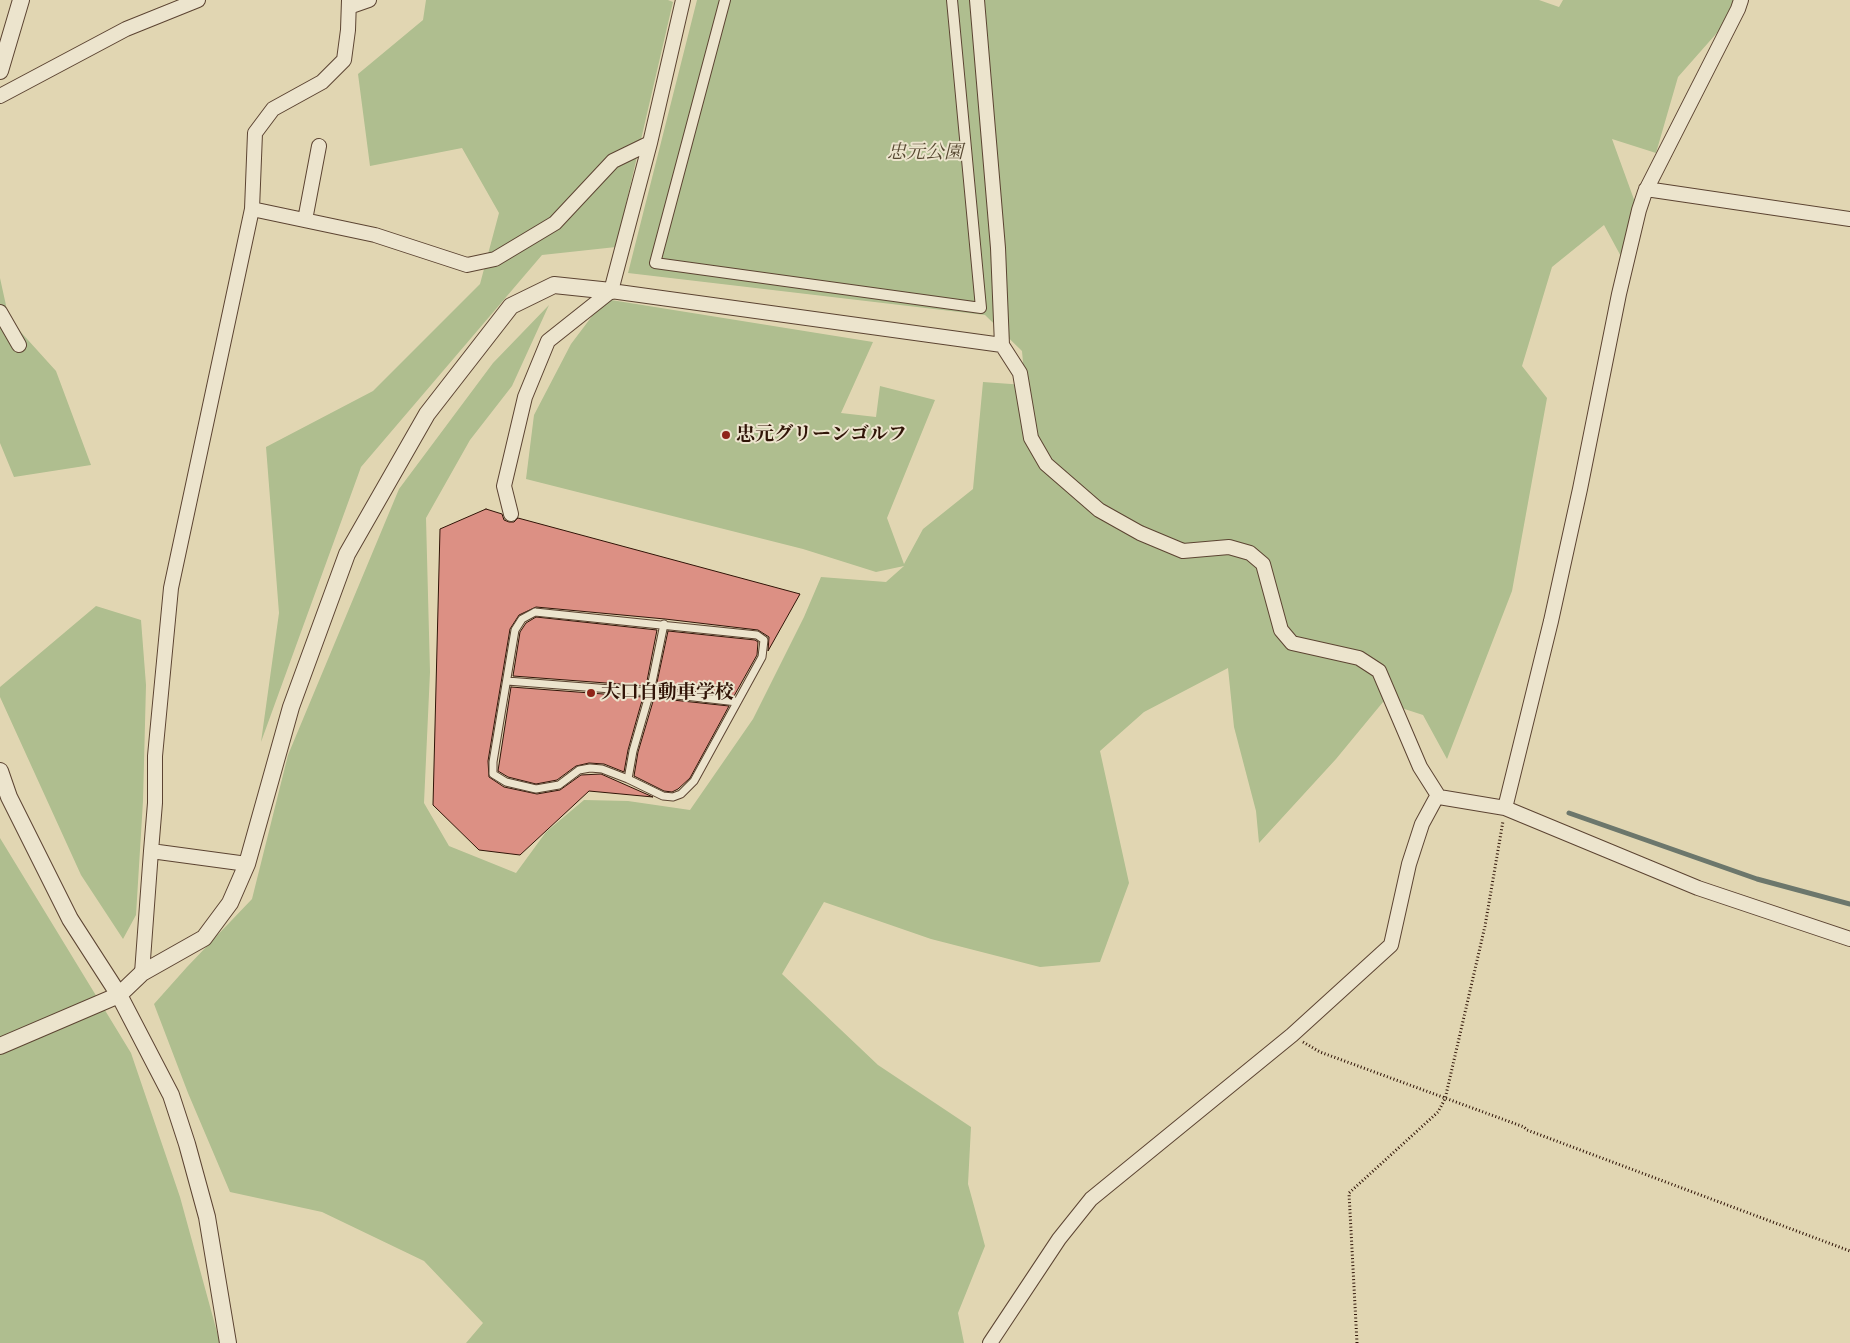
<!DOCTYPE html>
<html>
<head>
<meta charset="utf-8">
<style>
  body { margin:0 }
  canvas { display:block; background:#e1d6b2 }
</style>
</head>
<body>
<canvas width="1850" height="1343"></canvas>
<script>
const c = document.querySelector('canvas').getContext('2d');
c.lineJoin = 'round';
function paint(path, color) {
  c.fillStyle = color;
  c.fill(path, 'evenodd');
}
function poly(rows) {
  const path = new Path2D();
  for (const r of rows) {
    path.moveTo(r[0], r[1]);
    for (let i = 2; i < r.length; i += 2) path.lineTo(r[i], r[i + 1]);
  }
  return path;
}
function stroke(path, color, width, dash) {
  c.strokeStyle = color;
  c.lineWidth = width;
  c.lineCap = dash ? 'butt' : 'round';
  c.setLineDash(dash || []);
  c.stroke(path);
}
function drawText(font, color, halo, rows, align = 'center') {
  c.font = font + ' "Libre Bodoni","Noto Serif JP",serif';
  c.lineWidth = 4;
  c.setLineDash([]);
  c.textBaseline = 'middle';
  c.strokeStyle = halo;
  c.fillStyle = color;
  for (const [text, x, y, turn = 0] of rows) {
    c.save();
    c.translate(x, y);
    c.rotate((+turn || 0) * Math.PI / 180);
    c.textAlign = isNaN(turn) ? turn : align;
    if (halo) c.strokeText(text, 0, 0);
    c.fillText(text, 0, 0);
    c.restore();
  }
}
paint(poly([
  [426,0,668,0,673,2,616,247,542,255,361,467,261,742,279,613,266,447,373,391,480,284,499,213,462,148,370,166,358,74,423,20],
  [697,0,1539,0,1559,7,1563,0,1746,0,1678,77,1656,153,1612,139,1636,205,1624,262,1604,225,1552,267,1522,366,1547,398,1512,591,1447,759,1423,715,1383,702,1336,759,1259,843,1256,811,1234,727,1228,668,1144,712,1100,751,1129,883,1100,962,1040,967,931,939,824,902,782,974,878,1065,971,1127,968,1184,985,1246,958,1313,964,1343,466,1343,483,1323,424,1261,322,1212,230,1192,188,1093,154,1004,187,967,252,899,288,755,399,489,493,363,549,305,512,386,470,440,426,518,430,672,424,803,449,846,516,873,546,832,584,800,628,801,690,810,753,719,804,617,821,577,886,582,904,566,876,572,803,549,526,479,534,415,571,344,605,299,873,342,841,413,876,417,880,386,935,400,887,518,904,564,923,529,973,489,983,382,1025,385,1022,351,985,315,628,273],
  [0,278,9,319,56,371,91,465,14,477,0,443],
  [96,606,141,620,146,685,143,801,136,915,123,939,81,875,0,697,0,687],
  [0,838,131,1053,180,1197,220,1343,0,1343]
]), '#afbe8f');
stroke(poly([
  [1569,813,1757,879,1850,904]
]), '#6c776c', 5);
const building = poly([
  [486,509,502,514,504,520,509,522,514,522,518,518,800,594,768,651,769,637,758,630,665,619,536,607,519,615,510,629,488,761,489,777,504,787,537,794,560,790,581,775,601,774,653,797,589,791,520,855,479,850,433,805,440,529,486,509],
  [536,617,657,630,646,686,513,676,520,632,526,623,536,617],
  [668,631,755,640,758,642,757,655,734,696,656,687,668,631],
  [511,687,643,697,628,750,624,772,604,764,589,763,576,766,557,780,536,784,508,777,498,771,511,687],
  [654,698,729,706,690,778,678,789,672,792,664,791,634,776,638,752,654,698]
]);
paint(building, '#dc9084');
stroke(building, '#301407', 1);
const service = poly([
  [535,612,757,635,764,640,762,657,694,781,681,794,673,797,663,796,628,779,602,769,590,768,579,770,559,785,536,789,506,782,493,774,493,762,515,630,522,619,535,612],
  [507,681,650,692,737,702],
  [628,779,633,751,650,692,664,624]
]);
const pedestrian = poly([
  [725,0,655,263,981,308,952,0]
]);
const minor = poly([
  [977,0,998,248,1002,345,1020,373,1031,438,1046,464,1099,510,1140,533,1183,551,1229,547,1250,553,1263,564,1281,630,1292,643,1359,658,1379,671,1420,767,1439,797,1505,808,1698,888,1850,939],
  [349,7,369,0],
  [0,96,126,29,198,0],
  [1646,189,1850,219],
  [252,209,375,235,467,265,495,259,555,223,613,161,650,143],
  [305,220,319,146],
  [611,291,1002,345],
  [0,312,19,345],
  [511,514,504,486,525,397,548,341,611,291,650,143,683,0],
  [1505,808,1551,621,1580,489,1619,294,1639,210,1645,192,1738,9,1741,0],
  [247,864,151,851,155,803,155,756,171,588,252,209,255,133,273,109,322,82,344,60,348,30,349,0],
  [142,973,151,851],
  [990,1343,1059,1239,1091,1199,1292,1035,1391,945,1409,864,1422,824,1435,800,1439,797]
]);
const tertiary = poly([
  [0,71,21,0],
  [0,771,9,797,70,919,119,995,171,1095,187,1144,207,1217,228,1343],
  [0,1046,119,995,142,973,204,938,230,903,247,864,291,707,347,554,427,414,511,306,554,285,611,291]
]);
stroke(service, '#5c4432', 9);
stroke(pedestrian, '#5c4432', 12);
stroke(minor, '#5c4432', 16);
stroke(tertiary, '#5c4432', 18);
stroke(poly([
  [1303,1042,1320,1052,1524,1127,1527,1130,1850,1251],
  [1357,1343,1349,1193,1438,1112,1445,1099,1485,926,1503,821]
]), '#301407', 3, [1, 2.5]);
stroke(service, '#ece4cd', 7);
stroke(pedestrian, '#ece4cd', 10);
stroke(minor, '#ece4cd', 14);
stroke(tertiary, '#ece4cd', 16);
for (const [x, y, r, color] of [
  [726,435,5,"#8f2418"],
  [591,693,5,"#8f2418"]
]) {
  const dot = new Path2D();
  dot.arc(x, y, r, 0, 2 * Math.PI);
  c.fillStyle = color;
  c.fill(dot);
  stroke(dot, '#ece4cd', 2);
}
drawText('italic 19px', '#564730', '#ece4cd', [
  ["忠元公園",925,153]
]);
drawText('bold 19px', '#301407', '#ece4cd', [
  ["忠元グリーンゴルフ",736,435],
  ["大口自動車学校",601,693]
], 'left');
</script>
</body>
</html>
